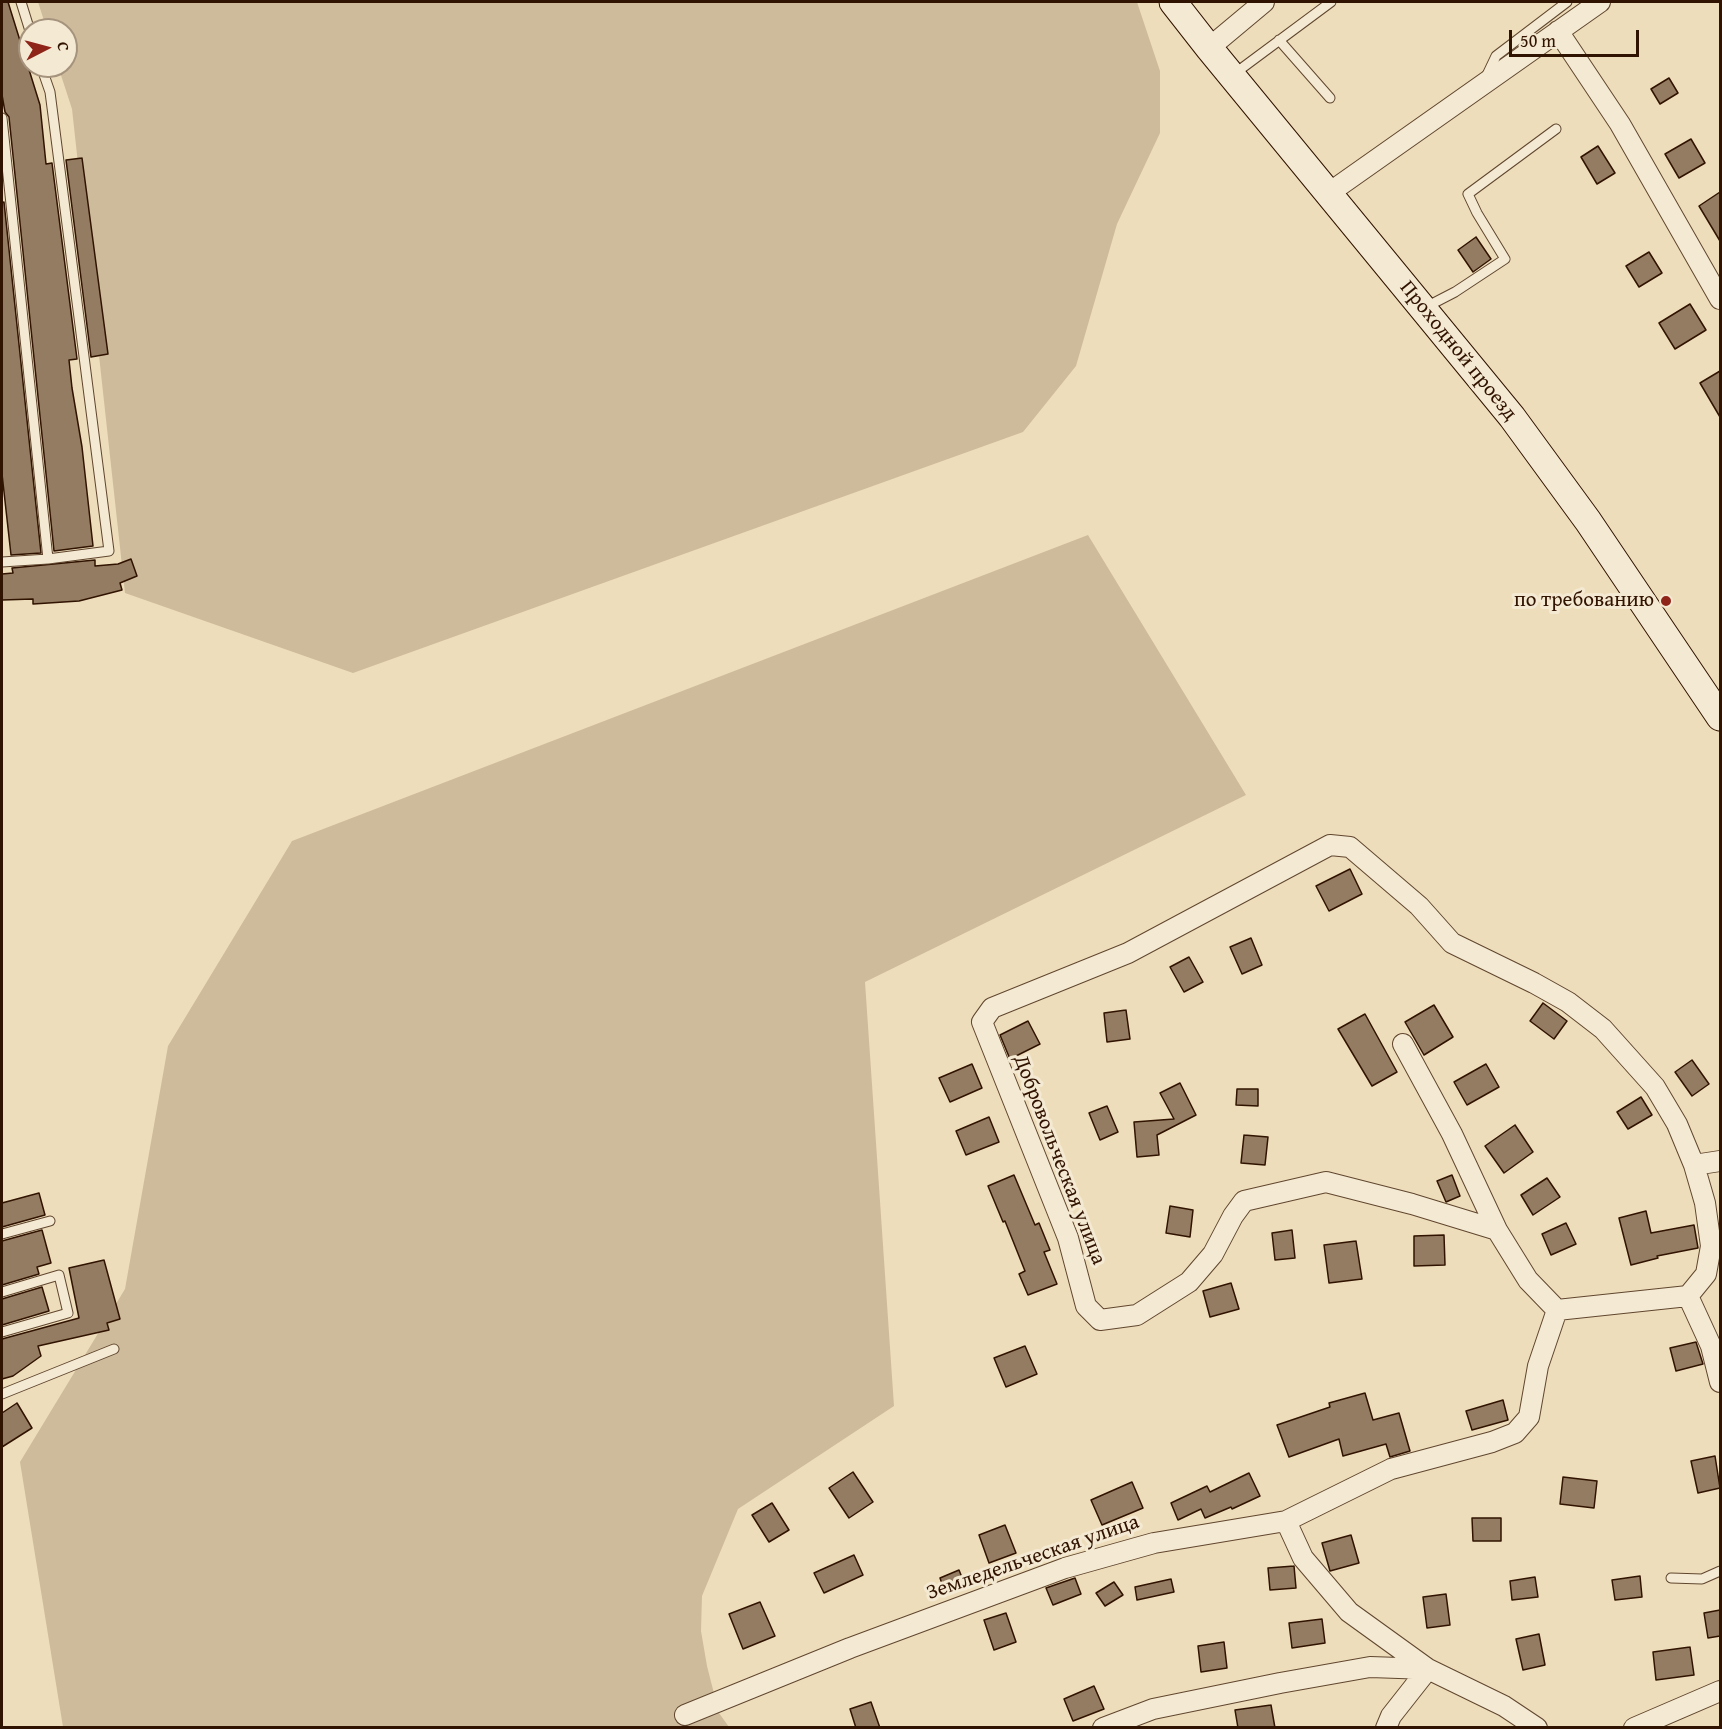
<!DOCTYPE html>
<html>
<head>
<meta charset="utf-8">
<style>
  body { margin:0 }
  #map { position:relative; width:1722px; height:1729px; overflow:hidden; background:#eeddba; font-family:"Gentium Book Plus",serif }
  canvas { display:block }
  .frame { position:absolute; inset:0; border:3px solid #311301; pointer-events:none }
  .north { position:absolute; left:18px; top:18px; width:60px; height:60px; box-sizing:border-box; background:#f4e9d2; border:2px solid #a6937e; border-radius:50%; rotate:84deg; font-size:16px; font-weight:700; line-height:24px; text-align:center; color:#311301 }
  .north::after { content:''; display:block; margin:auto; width:21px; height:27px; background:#8f2418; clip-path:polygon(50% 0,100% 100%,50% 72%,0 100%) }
  .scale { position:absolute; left:1509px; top:30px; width:130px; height:27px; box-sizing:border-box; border:3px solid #311301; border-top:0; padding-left:8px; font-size:18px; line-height:21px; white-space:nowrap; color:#311301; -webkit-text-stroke:4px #f4e9d2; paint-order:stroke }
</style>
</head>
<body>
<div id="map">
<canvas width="1722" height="1729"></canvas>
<div class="frame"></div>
<div class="north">С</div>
<div class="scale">50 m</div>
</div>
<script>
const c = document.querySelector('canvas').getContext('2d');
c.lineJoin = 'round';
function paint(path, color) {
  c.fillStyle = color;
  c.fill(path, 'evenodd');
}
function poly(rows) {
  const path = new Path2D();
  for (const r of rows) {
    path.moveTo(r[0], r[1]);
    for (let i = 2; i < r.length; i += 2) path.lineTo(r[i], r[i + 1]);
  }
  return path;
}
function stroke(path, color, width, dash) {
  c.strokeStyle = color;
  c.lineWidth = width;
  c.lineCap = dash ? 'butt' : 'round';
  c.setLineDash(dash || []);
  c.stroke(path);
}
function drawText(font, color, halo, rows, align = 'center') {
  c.font = font + ' "Gentium Book Plus",serif';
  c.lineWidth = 6;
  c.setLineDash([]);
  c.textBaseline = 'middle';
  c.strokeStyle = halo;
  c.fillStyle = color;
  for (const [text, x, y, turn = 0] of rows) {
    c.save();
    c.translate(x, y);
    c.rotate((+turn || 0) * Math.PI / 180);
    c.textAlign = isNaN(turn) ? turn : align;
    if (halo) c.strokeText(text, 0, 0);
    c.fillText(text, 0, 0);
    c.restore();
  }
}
paint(poly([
  [38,2,1137,2,1160,71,1160,133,1117,224,1076,366,1023,432,353,673,125,593,72,109,58,66,66,66,66,30,47,30],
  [1088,535,1246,795,865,982,894,1406,738,1509,702,1596,701,1631,707,1666,719,1713,729,1727,63,1727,20,1462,125,1289,168,1046,292,841]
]), '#cebb9b');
const building = poly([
  [2,2,8,2,40,105,46,164,52,163,77,359,69,360,72,388,82,447,93,546,54,551,9,117,5,112,2,95,2,2],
  [1669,78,1678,93,1660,104,1651,89,1669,78],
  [1691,139,1705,163,1679,178,1665,154,1691,139],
  [1598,146,1615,173,1597,184,1581,157,1598,146],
  [82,158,108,354,91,357,66,160,82,158],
  [1720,192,1720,241,1699,206,1720,192],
  [4,202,41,553,11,555,2,474,2,203,4,202],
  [1476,237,1491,259,1473,272,1458,250,1476,237],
  [1649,252,1662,273,1639,287,1626,266,1649,252],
  [1690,304,1706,330,1675,349,1659,323,1690,304],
  [1720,371,1720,417,1700,383,1720,371],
  [131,559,137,576,120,583,122,590,79,601,33,604,33,599,2,600,2,574,13,573,12,568,95,560,95,566,118,564,131,559],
  [1350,869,1362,894,1329,911,1316,886,1350,869],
  [1251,938,1262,965,1242,974,1230,947,1251,938],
  [1189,957,1203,982,1184,992,1170,967,1189,957],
  [1543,1003,1567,1021,1554,1039,1530,1021,1543,1003],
  [1434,1005,1453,1037,1424,1055,1405,1022,1434,1005],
  [1126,1010,1130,1039,1107,1042,1104,1013,1126,1010],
  [1365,1014,1397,1072,1372,1086,1338,1029,1365,1014],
  [1028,1021,1040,1044,1010,1059,1000,1035,1028,1021],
  [1692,1060,1709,1084,1692,1096,1675,1072,1692,1060],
  [972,1064,982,1088,950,1102,939,1078,972,1064],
  [1486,1064,1499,1087,1467,1105,1454,1082,1486,1064],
  [1180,1083,1196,1115,1157,1135,1159,1155,1137,1157,1134,1122,1174,1119,1160,1093,1180,1083],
  [1237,1089,1258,1089,1258,1106,1236,1105,1237,1089],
  [1641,1097,1652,1115,1628,1129,1617,1112,1641,1097],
  [1107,1106,1118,1132,1100,1140,1089,1113,1107,1106],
  [989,1117,999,1142,966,1155,956,1131,989,1117],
  [1515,1125,1533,1152,1504,1173,1485,1146,1515,1125],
  [1244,1135,1268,1137,1265,1165,1241,1163,1244,1135],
  [1014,1175,1035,1225,1039,1223,1050,1250,1044,1252,1057,1284,1028,1295,1019,1274,1025,1271,1005,1221,1003,1222,988,1186,1014,1175],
  [1452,1175,1460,1196,1446,1202,1437,1181,1452,1175],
  [1547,1178,1560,1197,1533,1215,1521,1195,1547,1178],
  [39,1193,45,1215,2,1227,2,1203,39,1193],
  [1170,1206,1193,1210,1190,1237,1166,1233,1170,1206],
  [1646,1211,1651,1233,1694,1225,1698,1248,1657,1256,1658,1258,1631,1265,1619,1218,1646,1211],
  [1566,1223,1576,1244,1551,1255,1542,1234,1566,1223],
  [42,1230,51,1263,37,1267,39,1274,2,1285,2,1241,42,1230],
  [1292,1230,1295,1258,1275,1260,1272,1233,1292,1230],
  [1444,1235,1445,1265,1414,1266,1414,1236,1444,1235],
  [1356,1241,1362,1279,1329,1283,1324,1245,1356,1241],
  [104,1260,120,1319,107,1323,109,1330,38,1346,41,1356,13,1376,2,1379,2,1339,79,1318,69,1268,104,1260],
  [1231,1283,1239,1309,1210,1317,1203,1291,1231,1283],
  [42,1287,49,1311,2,1325,2,1299,42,1287],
  [1696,1342,1703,1364,1676,1371,1670,1348,1696,1342],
  [1025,1346,1037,1374,1006,1387,994,1358,1025,1346],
  [1365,1393,1373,1420,1399,1413,1410,1451,1390,1457,1386,1444,1343,1456,1339,1439,1289,1457,1277,1425,1330,1407,1329,1403,1365,1393],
  [1503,1400,1508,1420,1472,1430,1466,1411,1503,1400],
  [17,1403,32,1428,2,1447,2,1413,17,1403],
  [1715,1456,1720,1488,1698,1493,1691,1461,1715,1456],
  [853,1472,873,1502,849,1518,829,1488,853,1472],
  [1249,1473,1260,1496,1232,1509,1231,1507,1205,1518,1201,1509,1178,1520,1171,1503,1207,1486,1210,1492,1249,1473],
  [1563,1477,1597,1481,1594,1508,1560,1504,1563,1477],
  [1132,1482,1143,1508,1102,1525,1091,1500,1132,1482],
  [772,1503,789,1530,769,1542,752,1515,772,1503],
  [1472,1518,1501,1518,1501,1541,1473,1541,1472,1518],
  [1005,1525,1016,1553,989,1563,979,1535,1005,1525],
  [1351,1535,1359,1563,1330,1571,1322,1543,1351,1535],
  [854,1555,863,1575,824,1593,814,1573,854,1555],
  [1294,1566,1296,1588,1270,1590,1268,1568,1294,1566],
  [959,1570,965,1585,945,1593,940,1578,959,1570],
  [1640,1576,1642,1597,1615,1600,1612,1580,1640,1576],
  [1535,1577,1538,1597,1512,1600,1510,1581,1535,1577],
  [1075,1578,1081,1594,1053,1605,1046,1588,1075,1578],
  [1171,1579,1174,1592,1137,1600,1135,1587,1171,1579],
  [1114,1582,1123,1595,1105,1606,1096,1593,1114,1582],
  [1446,1594,1450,1625,1427,1628,1423,1597,1446,1594],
  [760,1602,775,1636,743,1649,729,1614,760,1602],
  [1720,1610,1720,1636,1708,1638,1704,1613,1720,1610],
  [1006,1613,1016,1642,994,1650,984,1620,1006,1613],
  [1322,1619,1325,1643,1292,1648,1289,1623,1322,1619],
  [1539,1634,1545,1665,1523,1670,1516,1639,1539,1634],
  [1224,1642,1227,1668,1201,1672,1198,1646,1224,1642],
  [1690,1647,1694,1675,1656,1680,1653,1652,1690,1647],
  [1094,1686,1104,1709,1073,1721,1064,1699,1094,1686],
  [871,1702,880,1728,856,1728,850,1709,871,1702],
  [1271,1705,1275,1728,1238,1728,1235,1710,1271,1705]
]);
paint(building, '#937c61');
stroke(building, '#311301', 1.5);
const lane = poly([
  [21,2,30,31],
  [1279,40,1330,98],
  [1234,74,1331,2],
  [1486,77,1496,56,1567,2],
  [2,118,48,559],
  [1426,307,1455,292,1505,259,1477,213,1468,194,1556,129],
  [2,562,48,559,109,551,50,92,41,66],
  [2,1234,50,1221],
  [2,1292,59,1275,68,1313,2,1332],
  [2,1394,114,1349],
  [1671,1578,1702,1579,1720,1571]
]);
const street = poly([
  [1558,31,1620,124,1720,299],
  [1209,48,1264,2],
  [1329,193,1600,2],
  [1403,1044,1452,1134,1497,1230,1528,1280,1557,1310],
  [1694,1165,1720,1161],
  [1497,1230,1412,1204,1326,1182,1244,1201,1233,1216,1213,1254,1189,1282,1137,1315,1100,1320,1086,1306,1068,1238,982,1022,992,1008,1128,953,1330,845,1350,847,1419,906,1452,943,1534,983,1568,1002,1603,1029,1655,1087,1677,1124,1694,1165,1705,1203,1711,1246,1706,1274,1688,1296],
  [1688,1296,1711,1346,1720,1382],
  [1557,1310,1688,1296],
  [1286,1521,1303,1558,1349,1612,1428,1669,1391,1716,1386,1728],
  [685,1715,850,1648,1065,1568,1154,1543,1286,1521,1391,1469,1492,1442,1515,1433,1529,1417,1538,1366,1557,1310],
  [1103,1728,1153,1709,1280,1683,1370,1667,1428,1669,1504,1706,1537,1728],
  [1634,1728,1720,1691]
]);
const secondary = poly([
  [1173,2,1209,48,1512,417,1588,521,1720,717]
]);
stroke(lane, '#60462f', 11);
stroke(street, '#60462f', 22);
stroke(secondary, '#311301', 29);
stroke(lane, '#f4e9d2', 9);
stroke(street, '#f4e9d2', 20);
stroke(secondary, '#f4e9d2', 27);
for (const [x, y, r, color] of [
  [1666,601,6,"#8f2418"]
]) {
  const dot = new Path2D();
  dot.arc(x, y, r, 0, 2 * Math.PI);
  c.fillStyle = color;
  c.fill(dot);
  stroke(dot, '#f4e9d2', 2);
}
drawText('21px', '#311301', '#f4e9d2', [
  ["Проходной проезд",1458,351,51],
  ["Добровольческая улица",1059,1160,69],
  ["Земледельческая улица",1033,1558,-19]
]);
drawText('21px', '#311301', '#f4e9d2', [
  ["по требованию",1654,601]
], 'right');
</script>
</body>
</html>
